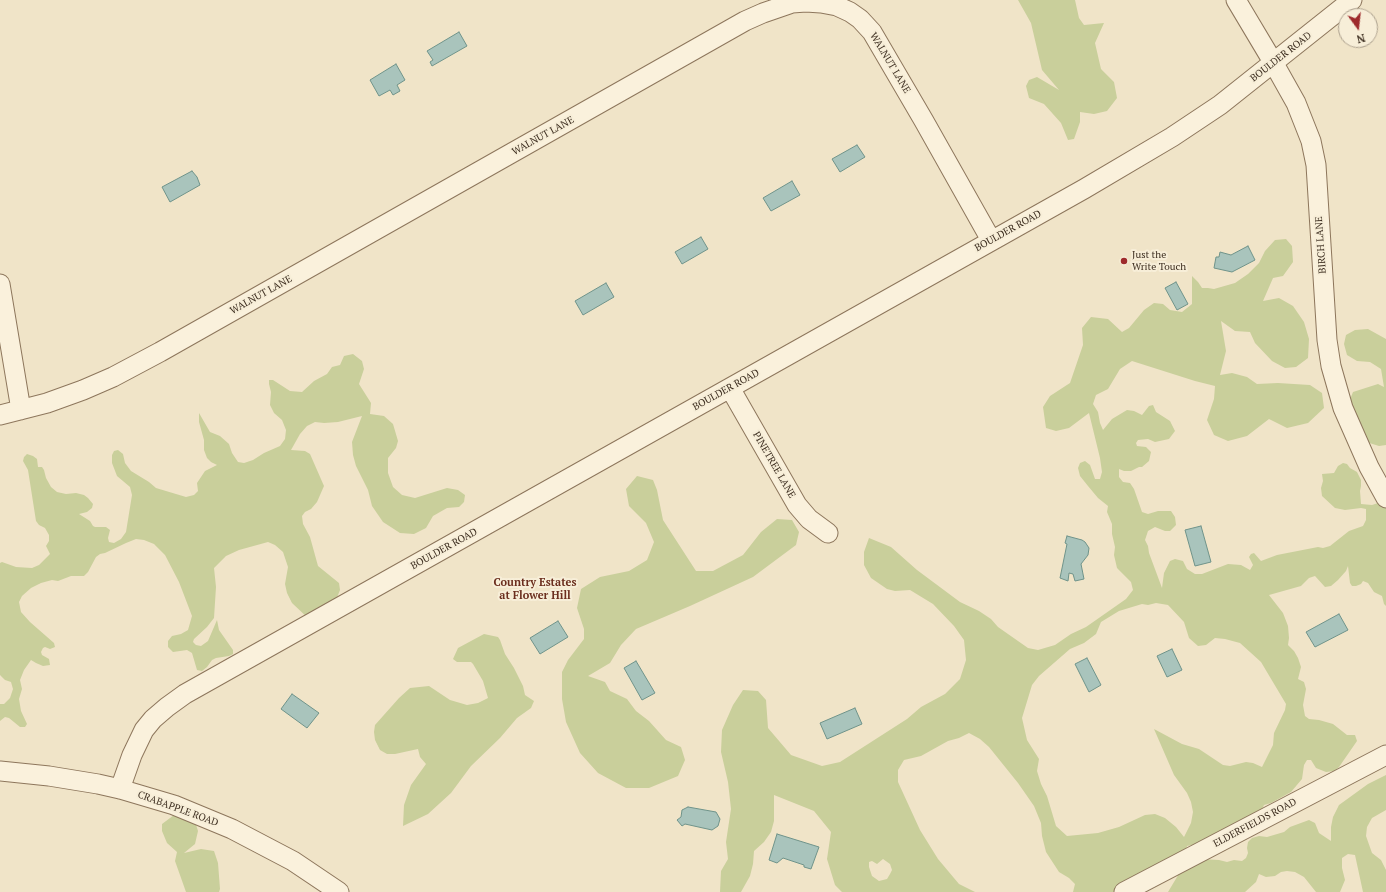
<!DOCTYPE html>
<html>
<head>
<meta charset="utf-8">
<style>
  body { margin:0 }
  #map { position:relative; width:1386px; height:892px; overflow:hidden; background:#f0e4c8; font-family:"PT Serif",serif }
  canvas { display:block }
  .north { position:absolute; left:1338px; top:8px; width:40px; height:40px; box-sizing:border-box; background:#f7eed8; border:1px solid #ada18e; border-radius:50%; rotate:165deg; font-size:11px; font-weight:700; line-height:16px; text-align:center; color:#3d2e20 }
  .north::after { content:''; display:block; margin:auto; width:14px; height:18px; background:#9e2a2b; clip-path:polygon(50% 0,100% 100%,50% 72%,0 100%) }
</style>
</head>
<body>
<div id="map">
<canvas width="1386" height="892"></canvas>
<div class="north">N</div>
</div>
<script>
const c = document.querySelector('canvas').getContext('2d');
c.lineJoin = 'round';
function paint(path, color) {
  c.fillStyle = color;
  c.fill(path, 'evenodd');
}
function poly(rows) {
  const path = new Path2D();
  for (const r of rows) {
    path.moveTo(r[0], r[1]);
    for (let i = 2; i < r.length; i += 2) path.lineTo(r[i], r[i + 1]);
  }
  return path;
}
function stroke(path, color, width, dash) {
  c.strokeStyle = color;
  c.lineWidth = width;
  c.lineCap = dash ? 'butt' : 'round';
  c.setLineDash(dash || []);
  c.stroke(path);
}
function drawText(font, color, halo, rows, align = 'center') {
  c.font = font + ' "PT Serif",serif';
  c.lineWidth = 4;
  c.setLineDash([]);
  c.textBaseline = 'middle';
  c.strokeStyle = halo;
  c.fillStyle = color;
  for (const [text, x, y, turn = 0] of rows) {
    c.save();
    c.translate(x, y);
    c.rotate((+turn || 0) * Math.PI / 180);
    c.textAlign = isNaN(turn) ? turn : align;
    if (halo) c.strokeText(text, 0, 0);
    c.fillText(text, 0, 0);
    c.restore();
  }
}
paint(poly([
  [1018,0,1075,0,1079,18,1084,25,1104,23,1095,43,1101,69,1114,82,1117,98,1107,111,1094,114,1080,112,1080,122,1074,139,1068,140,1061,123,1044,104,1029,98,1026,86,1029,80,1037,77,1059,90,1042,70,1031,23],
  [1286,239,1292,246,1293,262,1283,276,1273,278,1263,301,1279,298,1293,306,1304,322,1309,339,1308,358,1296,367,1285,368,1272,361,1255,343,1250,332,1235,331,1221,321,1226,351,1220,375,1232,373,1247,377,1257,384,1278,383,1310,385,1322,393,1324,408,1308,423,1287,428,1269,419,1247,436,1228,441,1214,435,1207,420,1214,399,1215,386,1195,381,1132,361,1120,369,1108,389,1096,395,1093,404,1098,412,1100,423,1103,430,1112,419,1127,410,1134,411,1142,415,1149,406,1153,405,1156,412,1170,421,1175,431,1169,439,1155,442,1148,439,1138,440,1136,443,1137,446,1146,447,1151,452,1149,461,1142,467,1139,467,1131,471,1124,471,1119,469,1119,477,1123,482,1130,483,1134,489,1142,512,1148,514,1158,511,1171,511,1175,517,1176,525,1170,531,1165,531,1155,527,1148,531,1145,540,1148,546,1149,553,1162,588,1164,573,1170,561,1175,559,1183,561,1187,569,1195,574,1202,574,1228,564,1241,565,1250,570,1253,565,1249,557,1251,554,1254,553,1261,561,1277,555,1318,547,1323,548,1330,546,1349,531,1363,526,1366,520,1366,509,1361,508,1345,510,1335,508,1322,496,1321,488,1323,481,1322,474,1334,473,1338,466,1343,463,1347,464,1350,468,1357,472,1361,480,1361,486,1360,491,1361,504,1372,505,1378,503,1384,504,1386,509,1386,606,1384,604,1382,596,1374,592,1368,583,1363,581,1361,584,1356,586,1352,586,1350,583,1348,566,1346,571,1338,580,1331,586,1325,587,1315,576,1309,578,1301,586,1269,595,1283,613,1288,626,1289,638,1288,645,1294,651,1298,658,1301,667,1298,679,1304,682,1306,689,1303,705,1305,716,1309,719,1319,720,1333,724,1347,735,1355,735,1357,741,1339,767,1335,771,1326,772,1316,768,1311,760,1307,760,1304,765,1302,779,1291,792,1271,803,1264,805,1259,816,1208,842,1187,846,1183,863,1200,859,1219,860,1227,862,1234,860,1242,861,1246,858,1248,853,1247,848,1248,842,1252,838,1259,836,1267,837,1284,832,1290,827,1309,820,1315,823,1319,833,1331,841,1331,827,1333,817,1339,805,1368,784,1386,775,1386,810,1372,818,1367,827,1366,836,1372,853,1381,860,1386,870,1386,892,1363,892,1355,855,1348,854,1342,858,1342,868,1345,880,1340,892,1316,892,1304,877,1295,872,1287,871,1281,872,1275,876,1266,877,1259,874,1256,882,1245,892,1168,892,1180,872,1115,892,1073,892,1075,884,1069,878,1059,872,1046,852,1042,836,1041,823,1034,806,1018,783,989,747,980,739,969,733,959,738,948,741,921,756,904,760,898,770,898,782,920,830,938,859,959,884,975,892,842,892,835,885,827,859,831,832,814,811,774,795,774,821,771,832,764,842,754,851,753,864,750,876,741,892,720,892,721,871,728,859,726,842,731,809,728,782,721,752,722,730,733,705,743,690,758,691,766,700,768,728,791,755,822,766,840,762,907,719,921,707,945,694,960,679,966,660,964,640,954,626,933,604,910,590,895,591,887,589,871,578,864,565,864,552,869,538,891,547,917,570,960,602,979,611,991,619,998,627,1028,648,1038,650,1055,645,1071,634,1086,627,1126,599,1133,590,1131,582,1117,568,1114,555,1115,547,1112,534,1112,524,1107,512,1108,506,1098,498,1088,486,1080,476,1078,468,1080,463,1085,461,1090,465,1095,479,1100,479,1102,472,1100,458,1089,413,1069,428,1056,431,1046,428,1043,407,1050,396,1070,383,1083,345,1082,328,1091,317,1108,319,1122,332,1129,328,1144,310,1154,303,1163,304,1170,310,1182,312,1192,304,1192,276,1198,282,1202,288,1208,288,1214,289,1235,283,1248,274,1259,263,1265,251,1275,240],
  [1156,603,1168,605,1184,622,1189,638,1198,646,1206,645,1215,638,1225,639,1240,643,1261,662,1286,704,1285,710,1274,733,1273,745,1262,767,1253,763,1246,762,1230,766,1223,765,1199,749,1182,744,1154,729,1174,775,1187,793,1191,802,1193,812,1191,823,1184,837,1176,827,1165,818,1155,814,1145,815,1119,827,1098,833,1067,836,1056,826,1047,796,1041,784,1037,771,1039,759,1027,740,1022,718,1032,685,1039,676,1070,649,1084,643,1096,634,1101,622,1119,611,1142,604,1148,605],
  [883,859,890,864,892,870,890,874,887,879,879,881,872,876,869,867,869,862,872,861,877,864],
  [1368,329,1386,339,1386,445,1379,446,1363,441,1349,402,1353,392,1378,384,1384,387,1381,369,1370,362,1357,361,1347,355,1344,344,1346,335,1355,330],
  [353,354,362,361,364,369,359,384,371,403,370,414,384,416,393,424,398,441,396,448,388,458,388,473,393,487,402,495,415,498,447,488,458,490,465,495,464,502,459,507,447,508,433,516,426,528,414,534,400,533,383,522,372,506,368,490,356,466,353,455,352,442,362,416,338,422,324,423,315,422,307,426,300,434,291,450,305,451,310,454,324,486,317,502,311,509,305,512,302,516,303,524,310,537,318,566,339,583,340,590,334,605,310,620,292,603,287,593,285,584,288,567,283,552,275,545,268,542,239,550,226,556,214,568,216,587,214,618,207,627,194,639,193,642,196,645,201,646,208,641,217,620,219,630,233,650,233,654,229,656,216,658,212,660,207,667,202,671,197,670,192,653,187,650,173,652,168,647,168,641,172,636,181,634,188,630,192,616,179,582,165,555,154,544,144,540,136,539,126,543,105,553,100,554,96,557,88,572,84,576,71,576,58,581,52,580,41,583,31,588,22,596,19,602,21,612,30,622,54,643,55,647,50,649,45,647,43,648,41,652,42,655,49,659,50,665,43,666,36,663,31,660,24,670,20,680,22,689,19,699,21,711,27,724,25,727,20,727,9,718,5,717,0,721,0,704,4,704,10,698,13,689,11,682,5,680,0,675,0,563,2,562,16,567,32,568,39,565,50,554,46,546,49,541,49,535,45,528,39,525,36,521,28,470,23,461,24,457,27,454,33,456,37,459,38,467,42,467,44,470,46,478,51,487,57,492,66,494,76,493,84,495,88,498,93,504,92,508,87,512,79,514,90,521,93,526,95,527,106,527,110,530,108,538,109,542,114,543,121,539,126,532,132,495,130,487,117,476,112,463,112,455,114,451,118,450,123,454,125,463,131,471,149,482,156,488,186,497,194,495,198,491,197,483,205,471,217,465,211,462,207,458,204,450,204,440,199,422,199,413,210,432,220,436,229,444,232,453,238,462,244,463,253,460,264,453,280,446,285,439,286,430,282,420,274,413,270,405,271,392,269,384,269,380,273,380,290,391,302,392,314,381,327,374,332,367,340,365,344,356],
  [637,476,653,480,657,490,663,520,696,571,713,571,743,555,761,532,777,519,792,520,799,532,796,545,753,577,690,606,636,629,621,645,610,663,588,676,605,682,610,691,627,699,636,711,649,721,666,740,681,747,685,760,678,776,649,788,626,788,598,773,580,753,566,722,562,699,562,672,568,660,584,639,584,629,577,608,581,589,600,577,629,571,647,560,654,542,646,523,629,506,626,489],
  [484,634,498,637,500,640,505,654,514,668,523,686,525,695,534,701,531,708,517,718,500,738,471,766,451,793,428,814,403,826,404,805,411,785,426,764,420,757,418,749,395,754,387,754,380,750,375,740,374,732,375,725,399,698,410,688,429,686,450,700,467,705,478,703,488,698,483,681,473,664,471,662,457,662,453,659,458,648],
  [174,815,194,818,198,831,195,844,184,853,201,849,214,851,218,863,220,889,219,892,186,892,175,861,177,852,167,843,162,831,162,824]
]), '#c9cf9b');
const water = poly([
  [459,32,467,46,432,66,430,62,433,60,427,51,459,32],
  [396,64,405,80,397,85,400,91,393,95,390,90,379,96,370,80,396,64],
  [857,145,865,157,840,172,832,159,857,145],
  [192,171,197,177,200,185,170,202,162,187,192,171],
  [792,181,800,195,771,211,763,198,792,181],
  [701,237,708,249,682,264,675,252,701,237],
  [1248,246,1255,260,1232,272,1214,268,1216,257,1219,257,1220,252,1231,255,1248,246],
  [1176,282,1188,304,1177,310,1165,288,1176,282],
  [606,283,614,297,583,315,575,301,606,283],
  [1201,526,1211,562,1195,566,1185,530,1201,526],
  [1067,536,1082,540,1085,542,1089,548,1088,555,1081,564,1084,579,1075,581,1073,574,1069,573,1068,581,1060,578,1067,544,1065,543,1067,536],
  [1339,614,1348,630,1315,647,1306,632,1339,614],
  [558,621,568,637,540,654,530,638,558,621],
  [1172,649,1182,670,1167,677,1157,656,1172,649],
  [1087,658,1101,685,1089,692,1075,664,1087,658],
  [636,661,655,693,642,700,624,668,636,661],
  [292,694,319,713,307,728,281,709,292,694],
  [855,708,862,724,827,739,820,723,855,708],
  [688,807,716,812,720,819,718,826,712,830,685,824,682,826,677,820,681,817,682,810,688,807],
  [777,834,819,847,811,869,804,867,804,865,783,858,777,863,769,860,777,834]
]);
paint(water, '#a9c4bc');
stroke(water, '#6f938a', 1);
const minor = poly([
  [1236,0,1273,62,1296,103,1311,141,1316,165,1327,340,1331,366,1343,408,1369,467,1386,498],
  [0,284,21,410],
  [730,388,797,505,809,519,828,533],
  [0,415,47,403,83,390,113,377,160,352,745,21,763,13,792,3,806,2,821,3,837,6,850,12,860,19,872,32,924,121,991,240],
  [0,771,49,776,98,784,120,789,174,805,232,829,293,861,339,892],
  [120,789,132,755,144,730,153,719,167,707,185,694,1084,189,1172,137,1220,105,1352,0],
  [1124,892,1386,755]
]);
stroke(minor, '#8d765c', 21);
stroke(minor, '#faf1dc', 19);
for (const [x, y, r, color] of [
  [1124,261,4,"#9e2a2b"]
]) {
  const dot = new Path2D();
  dot.arc(x, y, r, 0, 2 * Math.PI);
  c.fillStyle = color;
  c.fill(dot);
  stroke(dot, '#f7eed8', 1.5);
}
drawText('10px', '#3d2e20', '#f7eed8', [
  ["BOULDER ROAD",1281,57,-38],
  ["WALNUT LANE",890,63,59],
  ["WALNUT LANE",543,136,-29],
  ["BOULDER ROAD",1008,231,-29],
  ["BIRCH LANE",1321,245,-94],
  ["WALNUT LANE",261,295,-29],
  ["BOULDER ROAD",726,390,-29],
  ["PINETREE LANE",774,465,60],
  ["BOULDER ROAD",444,549,-29],
  ["CRABAPPLE ROAD",178,809,20],
  ["ELDERFIELDS ROAD",1255,823,-28]
]);
drawText('10px', '#3d2e20', '#f7eed8', [
  ["Just the",1132,255],
  ["Write Touch",1132,267]
], 'left');
drawText('bold 11px', '#6b2e1e', '#f7eed8', [
  ["Country Estates",535,583],
  ["at Flower Hill",535,596]
]);
</script>
</body>
</html>
